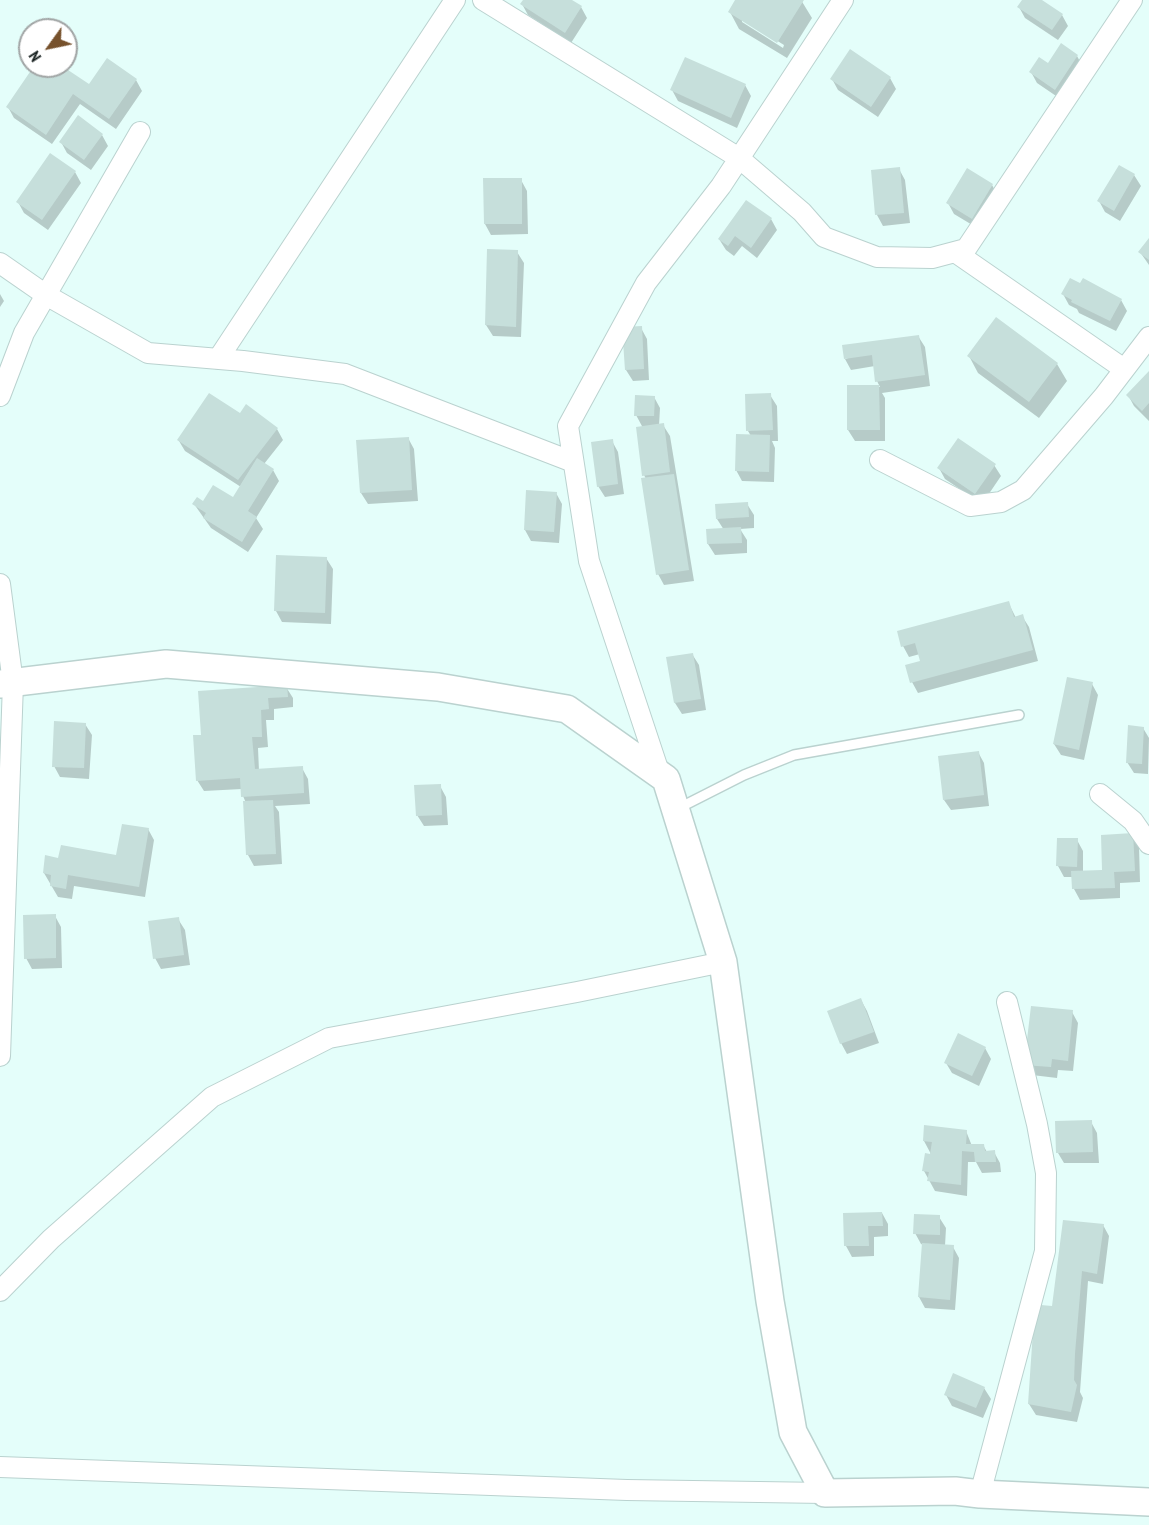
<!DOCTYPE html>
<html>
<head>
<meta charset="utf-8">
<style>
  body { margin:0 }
  #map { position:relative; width:1149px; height:1525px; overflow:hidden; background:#e4fefa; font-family:"PT Sans Narrow",sans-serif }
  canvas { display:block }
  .north { position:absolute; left:18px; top:18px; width:60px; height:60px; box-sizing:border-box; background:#fff; border:2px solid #a1a5a5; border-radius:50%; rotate:237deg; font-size:16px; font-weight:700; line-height:24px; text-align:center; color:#151e1d }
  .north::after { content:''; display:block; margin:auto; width:21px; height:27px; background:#76512c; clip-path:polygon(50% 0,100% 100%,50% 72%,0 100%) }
</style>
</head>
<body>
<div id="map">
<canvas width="1149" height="1525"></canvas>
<div class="north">N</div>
</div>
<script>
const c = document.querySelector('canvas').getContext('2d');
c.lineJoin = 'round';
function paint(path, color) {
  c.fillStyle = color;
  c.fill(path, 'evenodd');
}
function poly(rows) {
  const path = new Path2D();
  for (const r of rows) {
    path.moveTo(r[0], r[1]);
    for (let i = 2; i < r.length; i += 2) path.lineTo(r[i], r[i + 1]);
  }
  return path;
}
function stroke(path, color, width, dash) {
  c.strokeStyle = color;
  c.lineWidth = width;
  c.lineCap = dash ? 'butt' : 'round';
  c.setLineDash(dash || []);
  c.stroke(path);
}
paint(poly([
  [524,0,569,0,581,7,587,18,571,43,528,15,522,4],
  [737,0,801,0,812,18,787,58,739,29,730,12],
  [742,19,784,45,783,48,742,22],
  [1023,0,1040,0,1062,15,1068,26,1058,40,1025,18,1019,7],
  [1077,56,1083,67,1062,100,1037,83,1031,72],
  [36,66,59,66,89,86,136,80,142,91,116,129,80,104,52,144,14,118,8,107],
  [890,78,896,89,878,117,838,90,832,79],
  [745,85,751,96,737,128,678,101,672,90],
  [102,135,108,146,91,170,67,153,61,142],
  [1119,167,1134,175,1141,186,1120,221,1105,212,1099,201],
  [899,169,905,180,910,223,883,226,877,215,872,171],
  [75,172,81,183,48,230,24,213,18,202],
  [521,180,527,191,528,234,491,235,485,224],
  [992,185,998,196,979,229,954,214,948,203],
  [771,219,777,230,757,258,742,246,734,256,726,250,719,239],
  [1149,240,1149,265,1140,252],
  [517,252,524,263,521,337,493,336,486,325],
  [0,294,4,301,0,307],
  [1063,294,1121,300,1127,311,1116,331,1079,313,1077,309,1069,305],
  [641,328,647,339,649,380,633,381,626,370],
  [918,336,925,347,930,386,882,393,885,398,885,441,855,441,848,430,848,387,880,387,877,381,875,366,851,370,845,359],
  [969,356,1057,364,1067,381,1039,418,978,373],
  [1149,373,1149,421,1134,406,1128,395],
  [770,395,777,406,778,441,772,441,775,448,774,482,742,481,736,470,751,436,748,431],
  [654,397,660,408,659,426,663,425,670,436,694,581,664,585,658,574,646,479,644,475,643,428,636,415],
  [240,415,277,429,283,440,264,464,273,470,279,481,256,518,263,529,248,552,211,528,194,504,234,499,241,487,185,451,179,441],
  [408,438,414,449,418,501,368,504,361,493],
  [612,441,618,452,624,494,605,497,598,486],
  [994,465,1001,476,982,504,945,479,939,468],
  [556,493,562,504,559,543,531,541,525,530],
  [747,504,754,515,754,528,740,529,747,540,747,553,715,555,708,544,724,530,717,519],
  [326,558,333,569,331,624,282,622,276,611],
  [1008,602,1016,618,1022,616,1029,627,1038,661,918,693,912,682,922,662,920,654,909,657,903,646],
  [692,654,699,665,706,710,682,714,675,703,668,658],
  [1092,684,1098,695,1084,760,1061,755,1054,744],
  [286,687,293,698,293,707,274,709,274,720,266,720,268,747,258,748,259,771,302,768,308,779,310,804,275,806,279,812,282,864,254,866,248,855,246,803,243,796,242,789,204,791,197,780,203,736],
  [85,724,92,735,89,779,60,777,54,766],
  [1143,728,1149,738,1148,774,1134,773,1127,762],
  [978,752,984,763,989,806,951,810,944,800],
  [440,786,446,797,448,825,424,826,417,815],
  [148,829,154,840,145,897,74,886,72,899,58,897,44,873,60,859,118,856],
  [1132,835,1139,846,1140,882,1120,883,1120,898,1080,900,1074,889,1073,877,1064,877,1058,866,1077,840,1083,851,1083,872,1104,872],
  [55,916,61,927,62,968,32,969,26,958],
  [178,919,185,930,190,965,161,969,155,958],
  [861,1000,867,1011,879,1043,847,1054,841,1043],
  [1072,1012,1078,1023,1073,1071,1058,1070,1057,1078,1032,1075,1026,1064],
  [985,1048,991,1059,979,1086,952,1073,946,1063],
  [1091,1122,1097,1133,1099,1163,1064,1163,1058,1153],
  [966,1131,972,1146,983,1145,987,1152,994,1152,1000,1163,1001,1172,982,1173,976,1162,968,1162,967,1196,935,1191,924,1171,932,1156,924,1141],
  [882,1213,888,1224,888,1236,874,1237,874,1256,852,1257,846,1246],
  [939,1217,946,1228,945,1246,953,1247,959,1258,955,1310,925,1308,919,1297,923,1245,921,1244,915,1233],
  [1103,1225,1109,1236,1103,1284,1088,1281,1080,1392,1083,1398,1077,1422,1036,1415,1029,1404,1053,1307],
  [984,1388,991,1399,983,1418,952,1406,946,1395]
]), '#0003');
paint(poly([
  [523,0,572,0,582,6,565,33,520,4],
  [735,0,804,0,777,43,728,12],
  [1022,0,1042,0,1063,14,1052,30,1017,7],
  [1061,43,1078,55,1055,90,1029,72,1039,57,1048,63],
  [850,49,891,77,871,107,830,79],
  [685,57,746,84,731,118,670,90],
  [107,58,137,79,109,119,73,94,46,135,6,107,34,66,62,66,89,84],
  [78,115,103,134,84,160,59,142],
  [50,153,76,171,42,220,16,202],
  [1119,165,1135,174,1114,211,1097,201],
  [900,167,904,213,875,215,871,170],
  [967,168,993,184,972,219,946,203],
  [483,178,522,178,522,224,484,224],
  [746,200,772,218,751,248,735,236,728,246,718,239],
  [1149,238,1149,260,1138,252],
  [487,249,518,250,516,327,485,325],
  [1070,278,1080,283,1083,278,1122,299,1110,321,1071,302,1072,300,1061,294],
  [996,317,1058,363,1029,402,967,356],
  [642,326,644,369,625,370,622,327],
  [919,335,925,375,875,382,872,355,844,359,842,345],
  [1149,371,1149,403,1142,411,1126,395],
  [847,385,879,385,880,430,847,430],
  [209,393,240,413,246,404,278,428,238,480,177,440],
  [771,393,773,430,746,431,745,394],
  [635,395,655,396,654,416,634,416],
  [664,423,670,472,642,476,636,427],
  [736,434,770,435,769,472,735,471],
  [409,437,412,490,360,493,356,440],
  [958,438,996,464,975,494,937,468],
  [613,439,618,484,597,487,591,442],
  [257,458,274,469,248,511,257,517,242,542,203,518,206,513,192,504,197,497,203,501,213,485,233,497],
  [674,474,689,570,656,575,641,478],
  [526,490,557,492,554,532,524,530],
  [748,502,749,517,716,519,715,504],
  [741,527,742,543,707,544,706,529],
  [276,555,327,557,325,613,274,611],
  [1009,601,1014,617,1023,614,1033,650,910,683,905,665,920,661,915,643,901,647,897,631],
  [693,653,701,699,674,703,666,657],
  [1067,677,1093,682,1079,750,1053,744],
  [287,685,288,697,268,698,269,709,261,710,262,737,252,737,255,769,303,766,304,793,241,797,240,778,196,781,193,735,201,735,198,691],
  [54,721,86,723,84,768,52,767],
  [1128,725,1144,727,1142,764,1126,763],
  [979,751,984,795,943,800,938,756],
  [441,784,442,815,416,816,414,785],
  [273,800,276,854,246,855,243,801],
  [122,824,149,828,139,887,68,875,66,889,50,886,51,875,43,873,45,855,58,858,61,845,116,855],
  [1133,833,1135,871,1114,872,1115,888,1072,889,1071,871,1102,870,1101,835],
  [1057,838,1078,838,1077,867,1056,866],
  [56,914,56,958,24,959,23,915],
  [179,917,184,955,153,959,148,921],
  [861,998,874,1032,840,1044,827,1011],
  [1031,1006,1073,1010,1068,1061,1052,1059,1051,1067,1024,1065],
  [958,1033,986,1047,972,1076,944,1063],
  [1092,1120,1093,1152,1056,1153,1055,1121],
  [924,1125,967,1130,966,1144,984,1144,985,1151,995,1150,996,1162,975,1162,974,1152,962,1151,961,1185,927,1181,929,1172,922,1171,925,1153,930,1154,932,1142,923,1141],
  [882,1212,883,1226,868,1226,869,1246,844,1246,843,1213],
  [914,1214,940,1215,940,1235,913,1234],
  [1063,1220,1104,1224,1097,1274,1082,1271,1075,1353,1074,1380,1077,1385,1071,1412,1028,1404,1033,1331,1041,1305,1052,1306],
  [922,1243,954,1245,950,1300,918,1297],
  [953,1373,985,1387,976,1408,944,1395]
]), '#c6dfdb');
const lane = poly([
  [677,809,744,775,794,755,1019,715]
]);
const street = poly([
  [483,0,739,158,802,212,824,237,877,257,932,258,966,249,1132,0],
  [955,252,1124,369],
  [0,263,46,295,148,353,243,361,345,374,573,462],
  [218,359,455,0],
  [0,396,24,333,140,132],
  [880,460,970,506,1001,502,1023,490,1104,396,1149,337],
  [0,584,13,683,0,1056],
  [660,775,589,561,568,426,646,283,721,186,843,0],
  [1100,794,1133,821,1149,844],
  [0,1291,51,1239,212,1097,329,1038,577,992,723,962],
  [0,1467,627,1490,825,1493],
  [980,1494,1045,1251,1046,1173,1037,1124,1007,1002]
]);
const secondary = poly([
  [0,684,166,664,438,687,567,709,666,779,723,962,770,1301,793,1432,825,1493,955,1491,980,1494,1149,1502]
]);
stroke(lane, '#bad2cf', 12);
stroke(street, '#bad2cf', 22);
stroke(secondary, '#bad2cf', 30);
stroke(lane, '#fff', 9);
stroke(street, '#fff', 20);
stroke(secondary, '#fff', 27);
</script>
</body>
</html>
